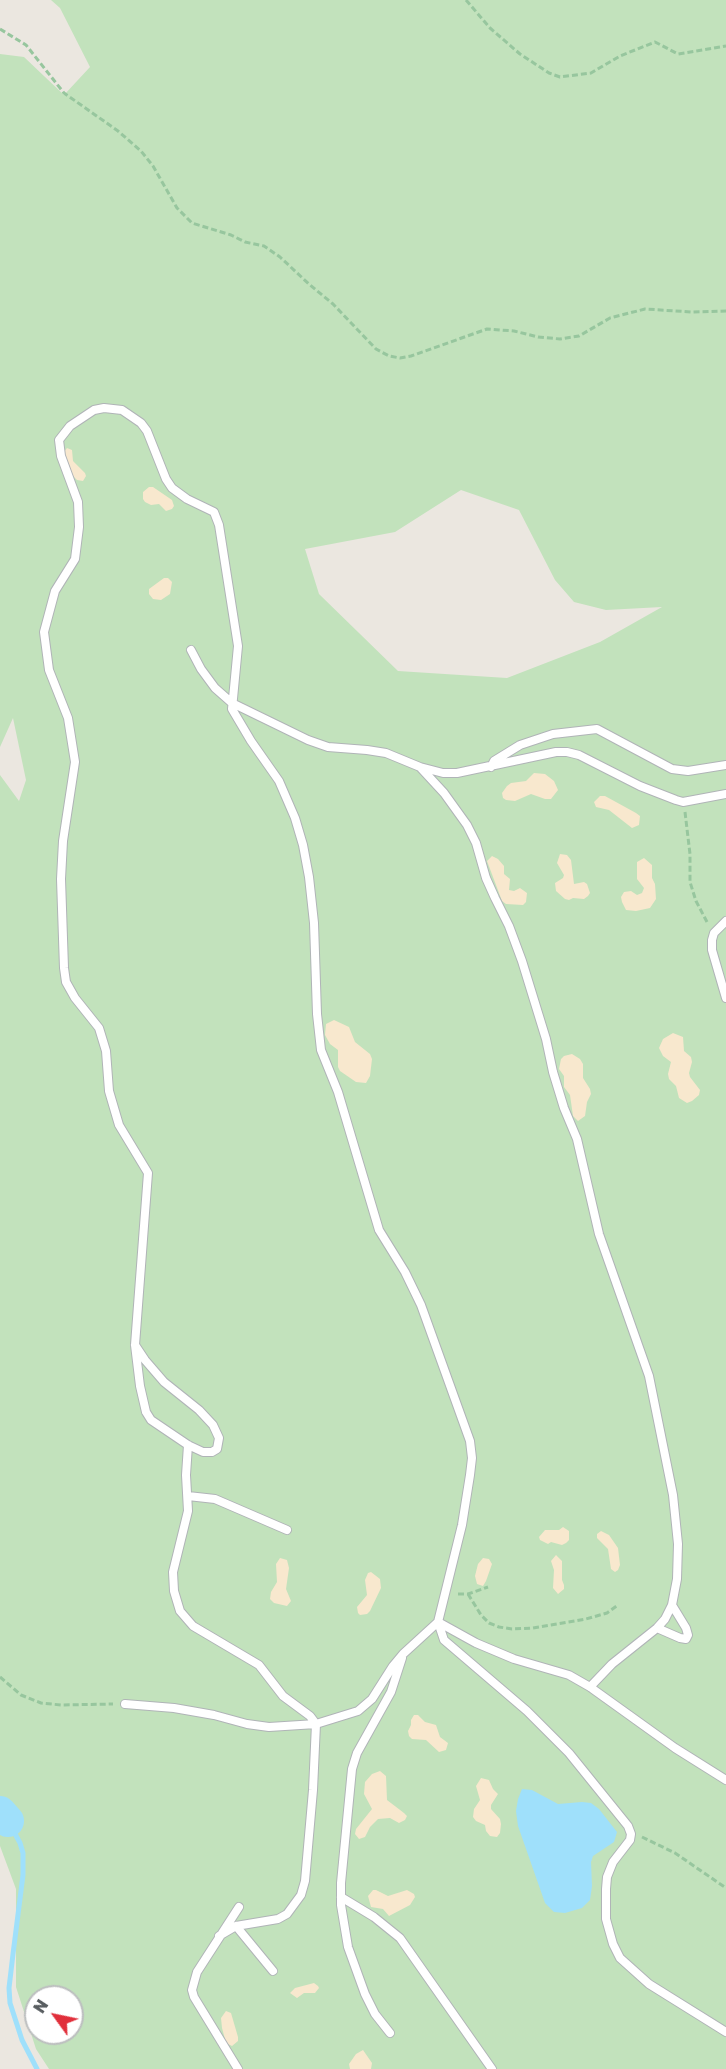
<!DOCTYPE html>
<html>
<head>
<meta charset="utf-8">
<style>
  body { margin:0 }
  #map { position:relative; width:726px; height:2069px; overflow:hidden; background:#ebe7e0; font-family:"Golos Text",sans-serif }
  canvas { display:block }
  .north { position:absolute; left:24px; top:1985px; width:60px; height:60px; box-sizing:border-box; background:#fff; border:2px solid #bcbebf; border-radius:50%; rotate:303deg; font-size:16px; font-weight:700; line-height:24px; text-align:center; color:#585d60 }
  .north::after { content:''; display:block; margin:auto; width:21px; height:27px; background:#e12f3b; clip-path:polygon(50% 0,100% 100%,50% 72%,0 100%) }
</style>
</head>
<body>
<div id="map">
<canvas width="726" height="2069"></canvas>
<div class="north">N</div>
</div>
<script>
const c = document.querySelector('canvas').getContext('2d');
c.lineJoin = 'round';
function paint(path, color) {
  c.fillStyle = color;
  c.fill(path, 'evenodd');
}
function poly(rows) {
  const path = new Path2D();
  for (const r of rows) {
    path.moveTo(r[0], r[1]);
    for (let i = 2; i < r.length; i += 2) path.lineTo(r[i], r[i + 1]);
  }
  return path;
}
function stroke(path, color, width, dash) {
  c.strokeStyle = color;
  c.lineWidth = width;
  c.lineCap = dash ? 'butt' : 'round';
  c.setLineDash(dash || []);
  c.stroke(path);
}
paint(poly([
  [51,0,726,0,726,2069,49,2069,36,2049,16,1987,16,1889,0,1846,0,775,19,801,26,780,13,718,0,747,0,54,24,57,64,95,90,67,60,8],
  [461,490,519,510,555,580,574,602,606,610,662,607,600,642,507,678,398,671,319,594,305,549,395,532],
  [36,1997,72,1997,72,2033,36,2033]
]), '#c2e2bc');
paint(poly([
  [67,448,72,450,73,461,85,473,86,476,83,481,77,480,72,475,63,453],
  [149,487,153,487,172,500,174,506,172,509,166,511,159,504,151,505,145,502,143,499,143,492],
  [164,578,168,578,172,582,170,594,161,600,153,599,149,594,149,589],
  [534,773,545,774,554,781,558,790,551,799,545,799,531,794,515,801,506,800,503,798,502,793,507,786,511,783,526,781],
  [600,796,605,796,636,813,640,816,639,825,632,828,609,810,596,807,594,802],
  [560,854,567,855,571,860,574,884,584,882,587,884,590,893,588,896,584,899,573,898,569,900,565,899,556,891,555,883,563,878,564,875,557,863],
  [492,856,498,859,504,866,504,874,510,879,509,890,514,891,520,888,527,893,526,902,523,905,506,904,502,901,487,861],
  [644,858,652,865,652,878,655,884,656,899,650,908,636,911,626,910,622,902,621,897,624,892,631,891,637,895,642,893,644,888,637,879,637,862],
  [334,1020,349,1027,355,1042,370,1054,372,1059,370,1076,366,1083,356,1082,340,1071,338,1067,338,1050,330,1044,325,1035,326,1024],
  [673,1033,683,1037,684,1051,691,1057,692,1062,689,1073,690,1077,700,1090,699,1095,692,1101,687,1103,679,1098,676,1086,669,1079,668,1074,671,1062,663,1056,659,1048,663,1039],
  [572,1054,580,1059,583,1064,583,1078,590,1089,591,1094,587,1102,585,1116,578,1121,573,1116,570,1095,564,1087,564,1076,559,1069,561,1059,564,1056],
  [563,1527,569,1531,569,1540,566,1543,562,1545,551,1542,548,1544,540,1540,539,1537,545,1530,559,1530],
  [601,1531,609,1535,618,1548,620,1565,618,1570,615,1572,611,1569,608,1549,597,1538,597,1534],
  [556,1555,562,1561,562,1580,564,1585,564,1589,558,1594,553,1588,554,1570,551,1561],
  [280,1558,287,1560,289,1568,286,1589,291,1601,287,1606,274,1603,270,1599,271,1592,277,1582,276,1564],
  [483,1558,489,1559,492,1564,486,1581,483,1586,477,1584,475,1576,478,1564],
  [371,1572,380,1579,381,1588,370,1611,367,1614,360,1615,358,1613,357,1607,367,1595,365,1580,368,1573],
  [414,1715,418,1715,425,1722,436,1725,440,1737,448,1743,446,1750,439,1752,426,1740,412,1739,409,1736,408,1731,411,1725,411,1720],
  [380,1771,386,1776,387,1800,404,1813,407,1816,405,1820,399,1823,390,1818,378,1819,370,1827,365,1837,359,1839,355,1834,356,1829,372,1809,364,1794,365,1782,372,1774],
  [481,1778,489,1780,493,1789,498,1794,491,1805,491,1809,500,1819,501,1824,500,1833,497,1837,490,1836,486,1831,485,1825,476,1821,473,1817,474,1809,480,1800,476,1786],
  [373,1890,376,1890,388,1896,407,1890,414,1894,415,1897,410,1905,389,1916,383,1909,371,1907,368,1896],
  [314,1983,318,1986,319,1988,315,1993,304,1993,297,1998,290,1993,295,1988],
  [226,2011,231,2013,238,2037,238,2041,232,2046,226,2043,222,2028,221,2018],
  [363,2050,372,2063,371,2069,350,2069,349,2064,356,2054]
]), '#f8e8ce');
paint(poly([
  [522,1789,532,1790,558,1804,582,1802,591,1803,599,1809,617,1832,614,1842,593,1856,591,1862,592,1886,590,1900,582,1908,565,1913,554,1912,545,1903,518,1826,516,1811,518,1799]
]), '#9fe0fb');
stroke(poly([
  [8,1821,20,1843,23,1853,23,1875,13,1954,9,1988,10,2003,22,2040,37,2069]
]), '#9fe0fb', 5);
stroke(poly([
  [0,1812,8,1821]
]), '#9fe0fb', 32);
const service = poly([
  [191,650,201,669,215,688,232,703,308,740,328,747,367,750,386,753,420,767,444,793,467,825,476,843,486,878,495,898,509,926,522,961,546,1039,553,1072,564,1108,577,1139,599,1234,649,1376,673,1495,678,1544,677,1579,672,1605,665,1619,657,1628,612,1664,590,1687],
  [420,767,443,773,457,773,556,752,567,752,579,755,640,786,676,800,683,802,726,794],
  [491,767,494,761,520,745,553,734,597,729,672,769,688,771,726,765],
  [726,921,714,933,712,940,712,950,726,998],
  [135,1345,145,1360,164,1382,199,1410,213,1425,219,1438,217,1449,212,1452,203,1452,188,1445,151,1420,146,1412,140,1386,135,1345,148,1173,119,1125,109,1091,106,1051,99,1028,75,998,66,982,64,968,61,879,63,841,75,762,68,718,49,670,44,632,55,591,75,559,79,527,78,502,61,456,59,440,70,426,94,410,104,408,122,410,141,423,147,431,166,479,172,488,187,499,214,512,219,525,238,646,232,709,251,741,279,781,295,818,303,845,309,877,314,923,317,1014,321,1050,338,1092,379,1230,405,1272,421,1305,470,1441,472,1458,470,1475,462,1525,438,1622,444,1640,527,1711,569,1753,628,1826,631,1834,630,1840,613,1862,607,1877,606,1889,606,1919,613,1944,620,1958,649,1984,726,2032],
  [188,1445,186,1475,188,1511,173,1572,174,1591,180,1611,193,1626,259,1665,283,1696,310,1716,316,1724,313,1790,305,1881,301,1895,287,1914,278,1919,236,1926,219,1936],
  [188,1496,215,1499,287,1530],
  [657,1628,680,1638,686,1639,688,1635,686,1628,672,1605],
  [125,1704,174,1708,214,1715,247,1724,269,1727,316,1724,358,1711,372,1699,393,1666,403,1654,438,1622,476,1643,514,1659,569,1675,590,1687,675,1748,726,1780],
  [341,1897,374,1917,400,1938,492,2069],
  [236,1926,273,1971],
  [390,2033,375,2014,365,1994,348,1947,341,1905,341,1883,352,1769,357,1753,391,1692,402,1658],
  [238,2069,194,1997,192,1990,197,1972,239,1907]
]);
stroke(service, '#b0b4b7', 10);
stroke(poly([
  [466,0,490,28,520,54,549,73,560,77,591,73,620,56,655,42,678,54,726,46],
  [0,29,26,45,64,93,118,131,141,151,153,166,177,208,192,223,231,235,245,242,264,246,280,257,310,285,333,304,376,349,389,356,400,358,411,356,487,329,514,331,538,337,560,339,579,336,610,318,645,309,692,312,726,311],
  [685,812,690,854,690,882,696,901,707,922],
  [458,1594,468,1594,488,1587],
  [468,1594,481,1615,489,1623,499,1627,512,1629,533,1628,586,1619,607,1613,618,1605],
  [0,1677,21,1695,41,1703,61,1705,113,1704],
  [642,1837,675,1853,726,1888]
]), '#97c69e', 3, [6, 3]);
stroke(service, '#fff', 8);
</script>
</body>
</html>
